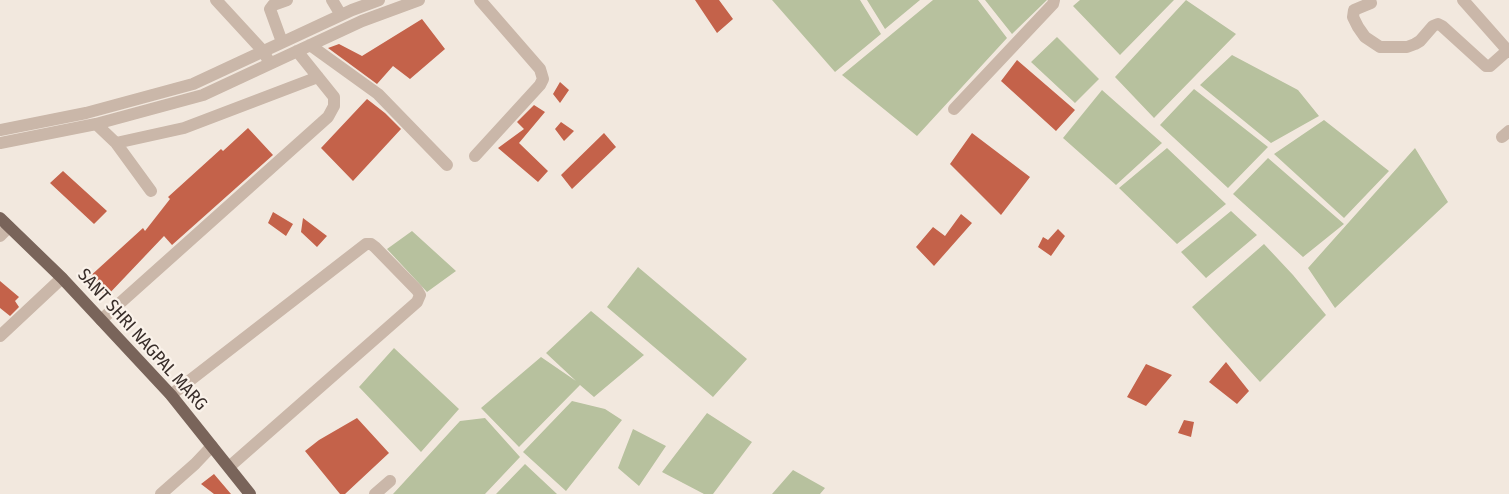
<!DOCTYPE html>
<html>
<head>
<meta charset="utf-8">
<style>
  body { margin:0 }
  canvas { display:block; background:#f2e8de }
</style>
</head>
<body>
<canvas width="1509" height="494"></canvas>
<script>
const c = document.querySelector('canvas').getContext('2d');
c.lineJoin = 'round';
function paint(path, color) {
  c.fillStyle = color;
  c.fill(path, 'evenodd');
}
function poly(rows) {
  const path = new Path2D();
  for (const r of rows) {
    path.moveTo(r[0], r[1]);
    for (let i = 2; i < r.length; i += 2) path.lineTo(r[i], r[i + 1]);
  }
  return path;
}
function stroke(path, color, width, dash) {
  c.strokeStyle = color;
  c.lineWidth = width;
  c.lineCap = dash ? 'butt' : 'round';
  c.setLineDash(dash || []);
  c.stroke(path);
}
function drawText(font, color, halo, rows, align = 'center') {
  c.font = font + ' "Fira Sans Condensed",sans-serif';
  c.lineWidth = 4.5;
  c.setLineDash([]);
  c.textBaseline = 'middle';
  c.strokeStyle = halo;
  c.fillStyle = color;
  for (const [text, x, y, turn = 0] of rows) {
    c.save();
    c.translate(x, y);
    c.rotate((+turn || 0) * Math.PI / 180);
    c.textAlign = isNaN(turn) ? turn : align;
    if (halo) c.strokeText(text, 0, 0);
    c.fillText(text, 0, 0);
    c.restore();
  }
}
paint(poly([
  [772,0,860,0,881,34,835,72],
  [867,0,920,0,885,29],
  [933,0,978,0,1007,38,917,136,842,75],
  [985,0,1047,0,1012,34],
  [1080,0,1174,0,1120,55,1073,6],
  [1186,0,1236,34,1154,118,1115,77],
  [1057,37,1099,79,1075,103,1031,62],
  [1232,55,1298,90,1319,116,1271,143,1200,85],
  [1194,89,1268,147,1228,188,1160,125],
  [1102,90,1162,143,1116,185,1063,138],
  [1324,120,1389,171,1344,218,1274,154],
  [1167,148,1226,204,1177,244,1119,188],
  [1415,148,1448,202,1335,308,1308,268],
  [1268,158,1344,224,1303,257,1233,194],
  [1231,211,1257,235,1206,278,1181,252],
  [412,231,456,271,427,292,387,249],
  [1264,244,1293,275,1326,315,1260,382,1192,307],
  [638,267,747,359,713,397,607,307],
  [591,311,644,355,594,397,580,385,519,447,481,408,541,357,576,381,546,353],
  [394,348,459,409,421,452,359,387],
  [572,401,605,409,622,420,566,491,523,452],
  [707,413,752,442,713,494,704,494,662,472],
  [485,418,520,457,485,494,393,494,460,421],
  [633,429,666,446,639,486,618,468],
  [525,464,557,494,496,494],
  [793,470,825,488,820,494,772,494]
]), '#b7c19e');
paint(poly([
  [695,0,719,0,733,19,717,33],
  [422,19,445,49,410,79,393,66,377,84,328,48,339,44,362,56],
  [1017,60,1075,110,1056,131,1001,81],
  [560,82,569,90,560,103,553,94],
  [367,99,385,113,401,129,353,181,321,148],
  [534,105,545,112,519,143,548,171,538,182,498,148,524,129,517,122],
  [561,122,574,131,564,141,555,129],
  [248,128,273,155,172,245,164,236,106,297,87,279,143,228,145,231,170,199,168,197,221,149,223,151],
  [604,133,616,147,572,189,561,175],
  [972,133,1030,177,1001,215,950,164],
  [63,171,107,211,94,224,50,183],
  [273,212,293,224,286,236,268,223],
  [961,214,972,223,934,266,916,247,933,227,945,236],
  [303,218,327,236,317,247,301,232],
  [1058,229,1065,236,1051,256,1038,247,1043,237,1048,240],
  [0,281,19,297,15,301,19,307,10,316,0,308],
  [1226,362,1249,391,1237,404,1209,382],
  [1146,364,1172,375,1146,406,1127,397],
  [357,418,389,453,345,494,340,494,305,451,319,440],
  [1184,420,1194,422,1191,437,1178,433],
  [214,474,231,494,214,494,201,484]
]), '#c4624a');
stroke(poly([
  [216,0,263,51,267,58],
  [332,0,341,15],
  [1463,0,1509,52],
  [1371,3,1354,10,1353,17,1358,27,1365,37,1380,47,1407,47,1415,44,1420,41,1433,26,1438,24,1442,26,1486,66,1490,66,1508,50],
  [282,42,270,9,273,5,287,0],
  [310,45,378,94,447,165],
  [954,109,1053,4,1054,0],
  [96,124,116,143,151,191],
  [0,130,86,113,193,84,352,10,379,0],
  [1502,137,1509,131],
  [0,143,96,124,203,95,362,21,419,0],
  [116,143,184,128,318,77],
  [475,156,540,85,543,79,540,69,480,0],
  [0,236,9,227],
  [101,320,328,117,334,106,334,97,297,51],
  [0,336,62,278],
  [171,395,366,244,371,244,375,247,417,290,420,295,417,302,229,467],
  [161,494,195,464,212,446],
  [375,494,390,481]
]), '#cab7a9', 12);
stroke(poly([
  [0,218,62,278,171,395,250,494]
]), '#79645a', 12);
drawText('18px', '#382d29', '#faf2ea', [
  ["SANT SHRI NAGPAL MARG",142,340,48]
]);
</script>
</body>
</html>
